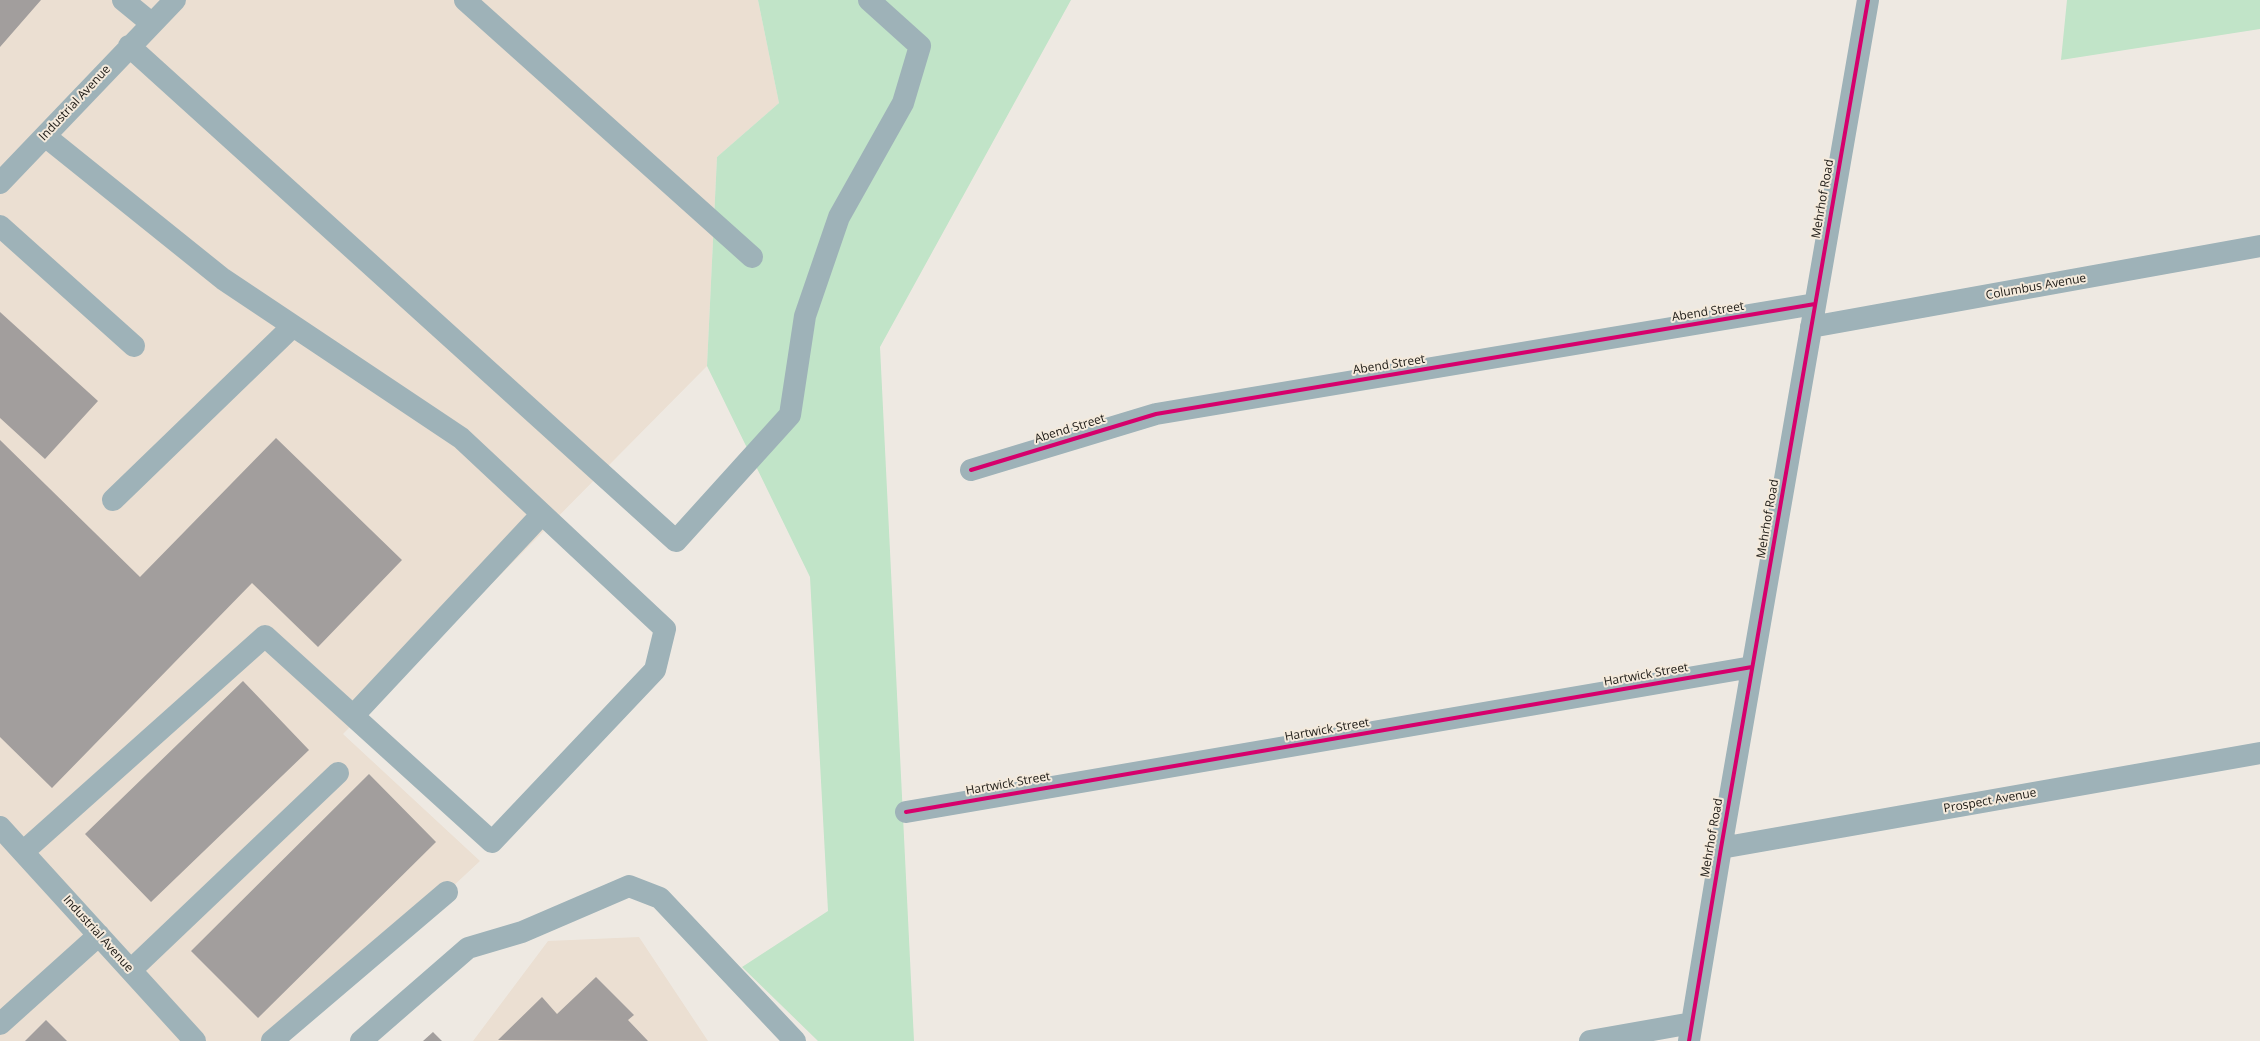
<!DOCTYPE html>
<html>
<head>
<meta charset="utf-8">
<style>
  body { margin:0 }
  canvas { display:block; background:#eee9e2 }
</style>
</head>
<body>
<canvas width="2260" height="1041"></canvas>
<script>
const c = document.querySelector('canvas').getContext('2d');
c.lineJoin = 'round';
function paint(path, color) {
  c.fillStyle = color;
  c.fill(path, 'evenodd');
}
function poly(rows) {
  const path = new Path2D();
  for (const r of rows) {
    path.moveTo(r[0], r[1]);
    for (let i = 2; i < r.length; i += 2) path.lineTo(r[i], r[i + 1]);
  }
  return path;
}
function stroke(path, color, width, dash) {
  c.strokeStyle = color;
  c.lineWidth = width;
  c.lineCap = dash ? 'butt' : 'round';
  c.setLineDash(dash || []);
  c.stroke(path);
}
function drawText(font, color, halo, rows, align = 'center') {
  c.font = font + ' "Open Sans",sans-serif';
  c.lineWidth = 4;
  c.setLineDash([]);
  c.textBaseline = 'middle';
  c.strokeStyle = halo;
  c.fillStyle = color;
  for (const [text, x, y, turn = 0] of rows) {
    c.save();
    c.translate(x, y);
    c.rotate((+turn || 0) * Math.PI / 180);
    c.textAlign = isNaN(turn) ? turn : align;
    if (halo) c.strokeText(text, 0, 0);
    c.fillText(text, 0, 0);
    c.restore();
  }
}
paint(poly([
  [0,0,758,0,779,103,717,157,707,366,343,734,480,861,287,1041,0,1041],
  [639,937,708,1041,473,1041,548,941]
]), '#ebdfd2');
paint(poly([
  [758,0,1071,0,880,347,914,1041,818,1041,742,967,828,911,810,577,707,366,717,157,779,103],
  [2067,0,2260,0,2260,29,2061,60]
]), '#c1e4c8');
paint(poly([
  [0,0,41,0,0,47],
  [0,312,98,401,45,459,0,418],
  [276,438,402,560,318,647,252,583,52,788,0,737,0,440,140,577],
  [243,681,309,750,151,902,85,834],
  [369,774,436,842,258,1018,191,951],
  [596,977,634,1015,628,1020,648,1041,498,1040,542,997,557,1014],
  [46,1020,67,1041,25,1041],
  [433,1032,442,1041,423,1041]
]), '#a29e9d');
stroke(poly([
  [123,0,151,23],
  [465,0,752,257],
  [129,46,676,541,790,415,805,316,839,217,903,103,920,46,869,0],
  [0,183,175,0],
  [0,226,134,346],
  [1811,327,2260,246],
  [971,470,1156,414,1815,304],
  [113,500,293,326],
  [353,716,542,514],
  [906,812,1752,667],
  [0,827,195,1041],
  [1721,848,2260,753],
  [23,852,265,636,492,842,655,670,665,629,461,438,223,279,45,136],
  [131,970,338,773],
  [0,1024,99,935],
  [272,1041,447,892],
  [361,1041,468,948,522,932,629,886,660,898,795,1041],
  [1590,1041,1692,1023],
  [1689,1041,1721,848,1868,0]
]), '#9eb2b8', 22);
stroke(poly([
  [971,470,1156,414,1815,304],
  [906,812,1752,667],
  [1689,1041,1721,848,1868,0]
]), '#d6006c', 4);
drawText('12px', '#1c1914', '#f4eadc', [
  ["Industrial Avenue",75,103,-47],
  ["Mehrhof Road",1823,199,-80],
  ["Columbus Avenue",2036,287,-10],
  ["Abend Street",1708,312,-9],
  ["Abend Street",1389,365,-9],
  ["Abend Street",1070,429,-17],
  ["Mehrhof Road",1768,519,-80],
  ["Hartwick Street",1646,675,-10],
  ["Hartwick Street",1327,730,-10],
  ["Hartwick Street",1008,784,-10],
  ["Prospect Avenue",1990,801,-10],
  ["Mehrhof Road",1712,838,-80],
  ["Industrial Avenue",98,934,48]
]);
</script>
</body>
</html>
